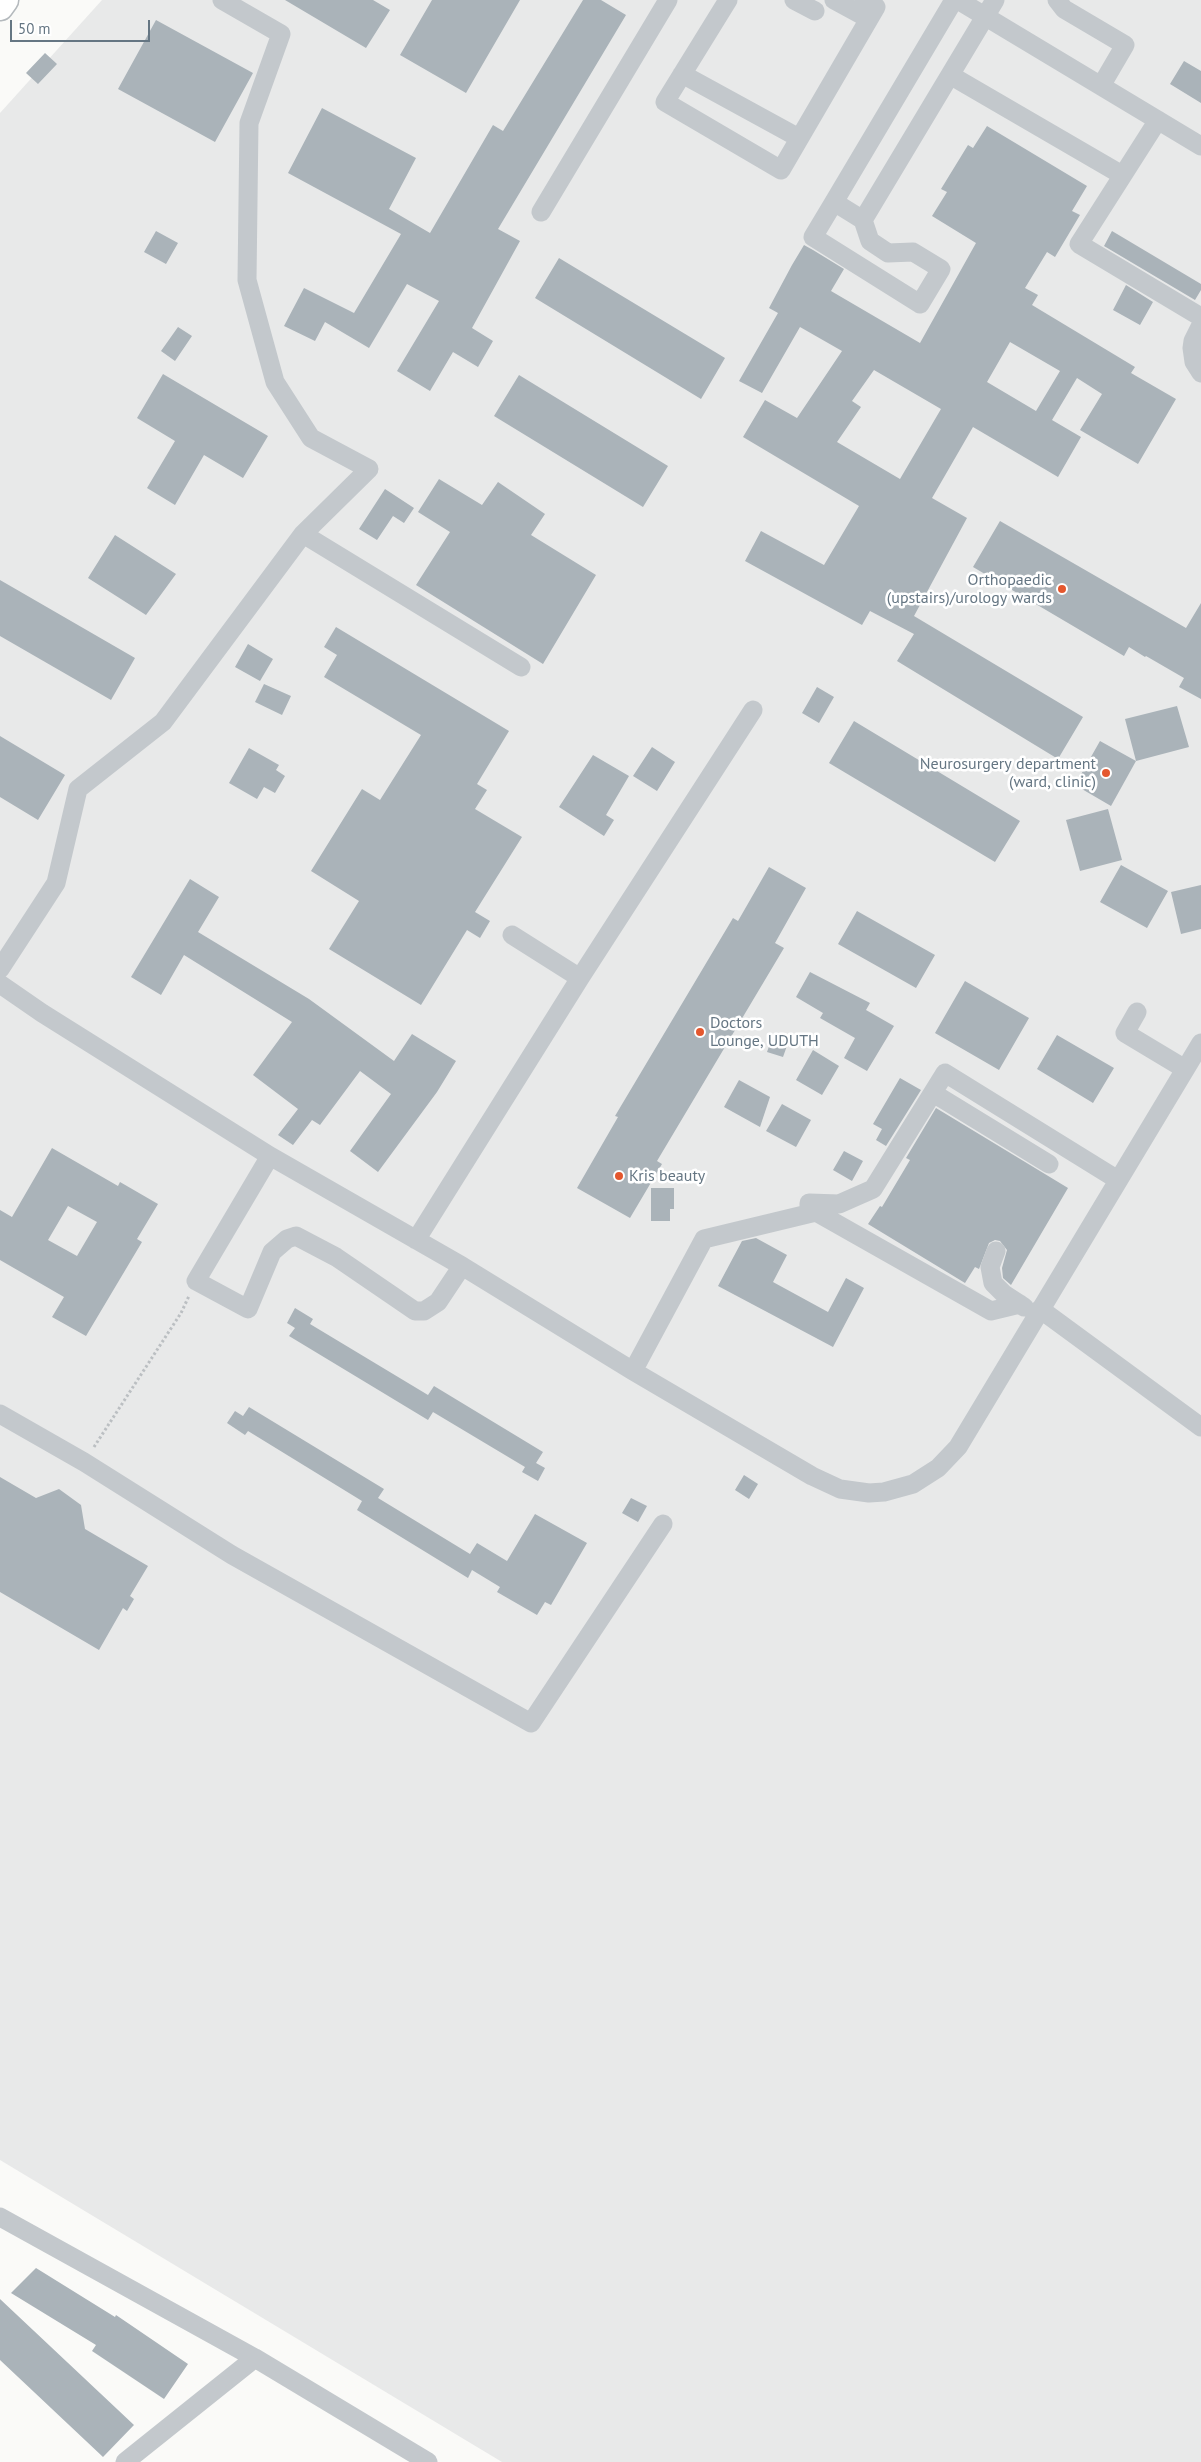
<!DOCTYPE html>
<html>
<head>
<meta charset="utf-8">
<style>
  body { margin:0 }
  #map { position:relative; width:1201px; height:2462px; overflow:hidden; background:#fafaf8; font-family:"PT Sans",sans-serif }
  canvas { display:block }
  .scale { position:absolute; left:10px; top:20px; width:140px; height:22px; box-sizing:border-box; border:2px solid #657683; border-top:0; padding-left:6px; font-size:15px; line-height:18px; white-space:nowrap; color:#657683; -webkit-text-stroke:4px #fff; paint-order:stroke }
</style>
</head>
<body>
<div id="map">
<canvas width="1201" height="2462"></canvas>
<div class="scale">50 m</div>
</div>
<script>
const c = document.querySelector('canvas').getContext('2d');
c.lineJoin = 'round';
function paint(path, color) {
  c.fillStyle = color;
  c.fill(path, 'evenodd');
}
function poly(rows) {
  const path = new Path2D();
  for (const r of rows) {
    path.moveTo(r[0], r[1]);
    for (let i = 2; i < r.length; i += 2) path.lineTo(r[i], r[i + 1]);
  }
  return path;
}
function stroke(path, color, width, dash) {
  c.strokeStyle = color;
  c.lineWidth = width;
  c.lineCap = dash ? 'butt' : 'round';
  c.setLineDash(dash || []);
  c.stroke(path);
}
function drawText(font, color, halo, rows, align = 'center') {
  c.font = font + ' "PT Sans",sans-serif';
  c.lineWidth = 5;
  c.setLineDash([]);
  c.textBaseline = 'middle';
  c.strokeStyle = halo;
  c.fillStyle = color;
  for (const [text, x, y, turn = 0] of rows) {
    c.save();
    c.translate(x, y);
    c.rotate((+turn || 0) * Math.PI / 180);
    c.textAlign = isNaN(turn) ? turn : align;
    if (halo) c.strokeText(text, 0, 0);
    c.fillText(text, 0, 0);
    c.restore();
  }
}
paint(poly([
  [102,0,1201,0,1201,2462,502,2462,0,2160,0,113]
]), '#e8e9e9');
paint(poly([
  [285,0,373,0,390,10,366,48],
  [432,0,520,0,466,93,400,55],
  [583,0,601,0,626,15,498,229,520,241,472,328,493,341,478,367,453,352,430,391,397,371,439,301,407,284,369,348,325,322,315,341,284,326,304,288,354,313,401,234,288,173,322,108,416,158,389,209,430,233,493,125,503,131],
  [156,20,253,73,215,142,118,89],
  [45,53,57,64,38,84,26,73],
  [1184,61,1201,71,1201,103,1170,84],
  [987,126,1087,186,1072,211,1080,215,1055,257,1047,252,1025,288,1038,295,1032,305,1135,367,1131,373,1176,399,1138,464,1080,430,1102,394,1077,378,1052,420,1081,437,1058,477,973,427,932,498,967,518,914,616,1083,717,1058,759,897,661,914,634,870,611,862,625,745,561,761,531,824,565,859,506,743,437,765,400,797,418,842,351,800,327,762,393,739,381,778,313,769,308,792,265,804,245,813,250,844,269,831,291,920,343,976,243,932,216,947,192,941,189,968,145,973,148],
  [1010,342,1060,371,1036,411,987,382],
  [874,370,941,409,900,479,837,442,861,407,852,401],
  [156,231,178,243,166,264,144,252],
  [1112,231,1201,284,1201,290,1195,300,1104,246],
  [559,258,725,358,701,399,535,298],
  [1126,285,1153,302,1140,325,1113,310],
  [178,327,192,336,175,361,161,351],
  [163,374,268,436,243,478,204,455,175,505,147,488,175,441,137,418],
  [519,375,668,466,643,507,494,416],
  [439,479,482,505,498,482,545,514,531,535,596,575,543,664,416,585,450,532,418,512],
  [385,489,414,508,404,523,393,516,377,540,359,529],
  [1000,521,1186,628,1201,603,1201,699,1179,687,1184,678,1146,656,1145,657,1129,647,1124,656,973,567],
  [115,535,176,574,146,615,88,578],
  [0,580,135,658,111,700,0,636],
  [336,627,509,731,477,784,487,790,475,809,522,837,475,912,490,921,480,938,467,930,421,1005,329,949,359,901,311,871,362,789,380,800,421,735,324,677,337,655,324,647],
  [248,644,273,659,260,681,235,667],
  [264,684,291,696,282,715,255,702],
  [817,687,834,697,819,723,802,713],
  [1177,706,1189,747,1136,761,1125,719],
  [854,721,1020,821,995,862,829,763],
  [0,736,65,775,38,820,0,797],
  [1100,741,1136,761,1111,806,1075,785],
  [652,747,675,762,657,791,633,776],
  [249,748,279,765,276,770,285,776,275,793,264,787,257,799,229,783],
  [593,755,629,776,606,815,614,820,604,836,559,807],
  [1108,809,1122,860,1080,871,1066,820],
  [1121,865,1168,891,1147,928,1100,902],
  [769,867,806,888,775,943,784,948,657,1161,662,1164,630,1218,577,1188,618,1117,615,1116,733,918,738,921],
  [190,879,219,897,198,932,309,999,394,1061,412,1034,456,1061,437,1092,378,1172,350,1151,391,1094,360,1071,320,1125,312,1120,293,1145,278,1135,298,1109,253,1075,292,1022,184,955,161,995,131,977],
  [1201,885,1201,929,1181,934,1171,892],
  [857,911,935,955,916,988,838,944],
  [810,972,870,1003,866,1010,894,1026,867,1071,844,1058,855,1038,820,1018,823,1013,796,997],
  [965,981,1029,1018,999,1070,935,1033],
  [1057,1035,1114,1068,1093,1103,1037,1069],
  [772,1038,788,1043,783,1057,767,1052],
  [813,1050,839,1066,822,1095,796,1080],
  [900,1078,921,1090,886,1146,876,1140,882,1129,873,1124],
  [739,1080,770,1097,760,1127,724,1107],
  [782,1104,811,1120,796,1147,766,1131],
  [936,1108,1068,1188,1011,1285,1003,1278,1002,1268,1007,1250,1000,1241,995,1240,989,1243,979,1269,975,1267,965,1283,868,1224,880,1206,882,1207,910,1160,906,1158],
  [52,1148,118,1186,120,1182,158,1204,137,1239,142,1242,86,1336,52,1317,64,1297,0,1260,0,1210,12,1217],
  [68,1206,97,1222,77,1256,48,1240],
  [844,1151,863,1161,852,1181,833,1170],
  [651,1188,674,1188,674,1209,670,1209,670,1221,651,1221],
  [756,1238,787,1255,773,1282,828,1312,846,1278,864,1288,833,1347,718,1286,742,1241],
  [295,1308,313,1319,310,1324,428,1395,434,1386,543,1452,536,1463,545,1468,538,1481,522,1472,525,1467,433,1412,428,1420,289,1336,295,1328,287,1323],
  [249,1407,384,1489,378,1498,470,1554,477,1543,507,1561,535,1514,587,1543,551,1605,545,1602,537,1615,497,1592,500,1587,472,1570,468,1578,357,1510,362,1501,248,1431,245,1435,227,1423,235,1411,243,1416],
  [744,1475,758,1484,749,1499,735,1490],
  [0,1477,36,1498,59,1489,81,1505,85,1529,148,1566,130,1596,134,1599,127,1611,123,1608,99,1650,0,1592],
  [631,1498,647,1506,638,1522,622,1513],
  [36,2268,115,2317,116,2315,188,2364,164,2399,92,2351,96,2345,11,2293],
  [0,2299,134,2425,103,2457,0,2360]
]), '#aab3b9');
const highway = poly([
  [0,7,5,0]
]);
stroke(highway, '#b4b9bd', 29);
stroke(poly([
  [94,1447,181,1313,189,1296]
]), '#bbbfc2', 3, [2.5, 2.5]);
stroke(poly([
  [728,0,665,102,781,170,876,7,864,0],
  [794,0,815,11],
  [834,0,869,19],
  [958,0,1201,146],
  [1057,0,1064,9,1125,45,1101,86],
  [682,74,799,138],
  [950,75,1122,175],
  [1158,120,1079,244,1201,317],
  [834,202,863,220,870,241,888,253,913,252,941,269,920,304,813,237,834,202,954,0],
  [541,212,668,0],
  [863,220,995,0],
  [1201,325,1193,341,1192,348,1194,362,1201,373],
  [303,534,521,667],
  [512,935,580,978],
  [0,969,56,883,78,789,163,722,303,534,369,469,311,438,275,382,247,280,249,123,281,34,222,0],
  [0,984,42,1013,270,1156,462,1266,633,1371,812,1476,840,1489,869,1493,884,1492,913,1484,938,1468,958,1447,1201,1043],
  [1137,1012,1125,1033,1185,1069],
  [933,1093,1049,1164],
  [270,1156,196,1281,248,1309,272,1252,287,1239,296,1236,336,1257,415,1311,424,1311,438,1302,462,1266],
  [809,1209,809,1203,839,1204,873,1189,945,1073,1118,1180],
  [416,1240,580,978,753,710],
  [996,1251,990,1267,993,1283,1004,1294,1024,1307],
  [1040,1309,1201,1427],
  [633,1371,704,1239,816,1212,991,1311,1020,1304],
  [0,1414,84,1462,232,1555,531,1723,663,1524],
  [0,2217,255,2358,428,2462],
  [125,2462,255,2358]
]), '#c3c8cc', 19);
stroke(highway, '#fff', 26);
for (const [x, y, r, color] of [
  [1062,589,5,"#e4572e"],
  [1106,773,5,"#e4572e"],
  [700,1032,5,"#e4572e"],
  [619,1176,5,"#e4572e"]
]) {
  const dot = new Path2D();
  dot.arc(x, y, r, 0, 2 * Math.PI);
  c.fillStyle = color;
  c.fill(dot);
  stroke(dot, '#fff', 2);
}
drawText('16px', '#657683', '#fff', [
  ["Orthopaedic",1052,580],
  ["(upstairs)/urology wards",1052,598],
  ["Neurosurgery department",1096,764],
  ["(ward, clinic)",1096,782],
  ["Doctors",710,1023,"left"],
  ["Lounge, UDUTH",710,1041,"left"],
  ["Kris beauty",629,1176,"left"]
], 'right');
</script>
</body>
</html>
